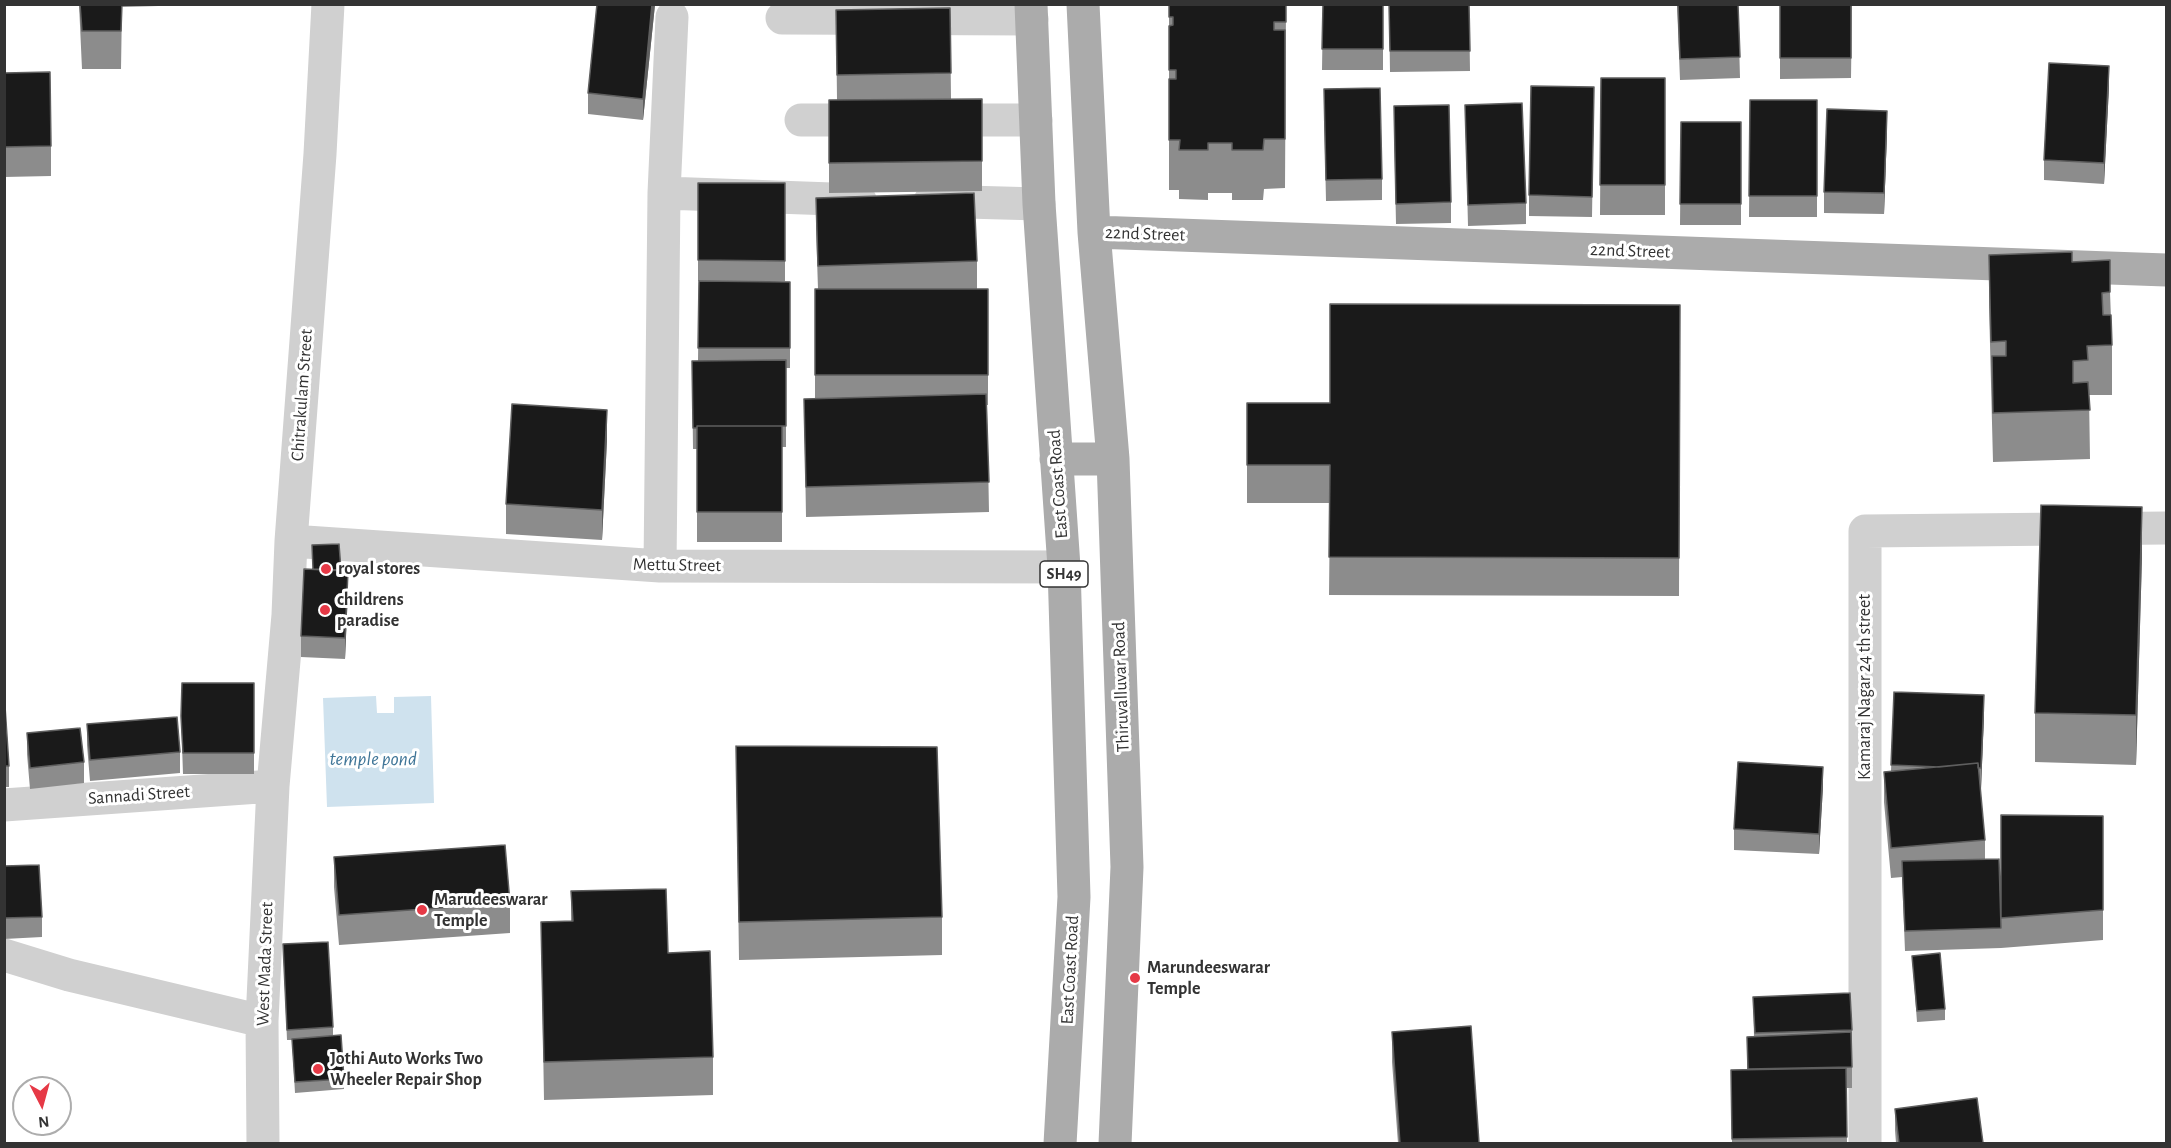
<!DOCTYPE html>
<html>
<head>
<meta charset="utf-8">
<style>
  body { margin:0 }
  #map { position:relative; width:2171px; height:1148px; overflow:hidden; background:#fff; font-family:"Alegreya Sans",sans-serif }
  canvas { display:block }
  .frame { position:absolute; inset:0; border:6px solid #333; pointer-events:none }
  .north { position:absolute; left:12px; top:1076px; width:60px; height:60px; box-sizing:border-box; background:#fff; border:2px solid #adadad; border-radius:50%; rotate:174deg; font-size:16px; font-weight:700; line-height:24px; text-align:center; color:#333 }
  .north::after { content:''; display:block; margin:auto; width:21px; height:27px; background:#e63946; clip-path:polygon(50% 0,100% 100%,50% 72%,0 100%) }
</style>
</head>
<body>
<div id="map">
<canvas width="2171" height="1148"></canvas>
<div class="frame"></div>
<div class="north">N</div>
</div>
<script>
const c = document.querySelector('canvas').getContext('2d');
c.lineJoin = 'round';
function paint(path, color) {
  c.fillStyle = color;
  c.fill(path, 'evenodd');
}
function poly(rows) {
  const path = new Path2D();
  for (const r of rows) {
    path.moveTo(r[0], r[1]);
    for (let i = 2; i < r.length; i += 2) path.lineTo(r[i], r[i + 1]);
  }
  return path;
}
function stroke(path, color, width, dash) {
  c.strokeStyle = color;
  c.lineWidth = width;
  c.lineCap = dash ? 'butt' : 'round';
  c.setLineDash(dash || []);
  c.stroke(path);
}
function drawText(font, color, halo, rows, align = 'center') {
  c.font = font + ' "Alegreya Sans",sans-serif';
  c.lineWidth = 6;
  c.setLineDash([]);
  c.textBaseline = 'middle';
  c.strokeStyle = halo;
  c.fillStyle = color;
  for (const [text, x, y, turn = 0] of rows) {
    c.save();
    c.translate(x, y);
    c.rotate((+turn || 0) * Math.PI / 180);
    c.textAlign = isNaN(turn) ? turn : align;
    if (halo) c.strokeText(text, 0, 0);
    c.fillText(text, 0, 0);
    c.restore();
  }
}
paint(poly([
  [376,696,377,713,394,713,394,697,431,696,434,803,327,807,323,698]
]), '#cfe2ee');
stroke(poly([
  [782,18,1032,19],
  [801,120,872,120],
  [939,120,1036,120],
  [664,193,860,200],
  [930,201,1039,204],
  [291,541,660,566,1064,567],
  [660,566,664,193,672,17],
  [4,805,273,786],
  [4,955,69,975,262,1021],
  [263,1144,262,1021,273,786,288,615,291,541,320,154,328,4],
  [1865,1144,1865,531,2166,528]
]), '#d0d0d0', 33);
stroke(poly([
  [1031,4,1039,204,1064,567,1074,897,1060,1144],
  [1083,4,1094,232,1113,459,1127,867,1115,1144],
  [1094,232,2166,270],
  [1056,459,1113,459]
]), '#ababab', 33);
paint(poly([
  [79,4,231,4,122,7,121,69,82,69],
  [655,4,643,120,588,114,588,93],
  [1169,4,1286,4,1285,188,1264,189,1263,200,1232,200,1232,193,1208,193,1208,200,1179,199,1179,190,1169,190],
  [1323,4,1383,4,1383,70,1322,70],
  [1389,4,1469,4,1470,71,1390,72],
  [1677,4,1738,4,1740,78,1680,80],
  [1780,4,1852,4,1851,78,1780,79],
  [950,8,951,99,982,99,982,191,829,193,829,100,837,100,836,10],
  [4,73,51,146,51,176,4,177],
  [1601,78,1665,78,1665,215,1600,215],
  [1594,87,1592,217,1529,216,1529,195],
  [2109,87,2104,184,2044,180,2044,160],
  [1750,100,1817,100,1817,217,1749,217],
  [1465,105,1526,203,1526,224,1468,226],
  [1324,110,1382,179,1382,200,1326,201],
  [1681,122,1741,122,1741,225,1680,225],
  [1394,127,1451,202,1451,223,1396,224],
  [1887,132,1884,214,1824,213,1824,192],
  [698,183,785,183,785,281,698,281],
  [816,198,977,261,977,289,988,289,988,405,987,405,989,512,806,517,804,399,815,399,815,289,818,289,816,228],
  [1989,255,2072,262,2110,292,2112,345,2112,395,2089,395,2090,459,1993,462,1989,305],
  [699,281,790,282,790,368,786,368,786,447,782,447,782,542,697,542,697,449,693,449,692,361,698,361],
  [1680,305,1679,596,1329,595,1330,503,1247,503,1247,403,1330,403],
  [607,440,602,540,506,534,506,504],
  [2142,557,2136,765,2035,762,2035,713],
  [341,570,348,591,345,659,301,657,301,636],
  [254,683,254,774,183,774,181,716],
  [4,691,9,766,9,787,4,787],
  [1894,692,1984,716,1981,789,1980,789,1985,840,1985,859,2001,923,2001,815,2103,816,2103,940,2001,948,1905,951,1902,877,1891,878,1884,802,1884,772,1891,771],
  [87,724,180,752,180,773,90,781,87,745],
  [27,733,84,762,84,783,30,789,27,754],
  [736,746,942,917,942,955,739,960],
  [1823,787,1819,854,1734,850,1734,829],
  [334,857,510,903,510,933,339,945,334,887],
  [4,866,42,917,42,937,4,939],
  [571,891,668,953,713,1057,713,1095,544,1100,541,922,571,921],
  [283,944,333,1027,333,1036,344,1079,344,1089,295,1093,292,1040,287,1040],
  [1912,956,1945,1009,1945,1020,1917,1022],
  [1753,997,1852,1030,1852,1088,1846,1088,1847,1143,1732,1143,1731,1070,1747,1069,1747,1037,1754,1036],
  [1392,1032,1479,1143,1398,1143,1392,1062],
  [1895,1109,1983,1143,1896,1143,1895,1130]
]), '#8c8c8c');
paint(poly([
  [652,4,655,4,655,5,643,120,643,99],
  [2109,66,2109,87,2104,184,2104,163],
  [1887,111,1887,132,1884,214,1884,193],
  [607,410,607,440,602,540,602,510],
  [2142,507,2142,557,2136,765,2136,715],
  [348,571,348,591,345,659,345,638],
  [1984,695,1984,716,1981,789,1981,768],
  [1823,767,1823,787,1819,854,1819,834]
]), '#5f5f5f');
const building = poly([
  [80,4,122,4,121,31,82,31,80,4],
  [597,4,652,4,643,99,588,93,597,4],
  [1169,4,1286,4,1286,22,1274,22,1274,30,1285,30,1285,139,1264,139,1263,150,1232,150,1232,143,1208,143,1208,150,1179,150,1180,140,1169,140,1169,79,1176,79,1176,70,1169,70,1169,26,1173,25,1173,17,1169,17,1169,4],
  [1323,4,1383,4,1383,49,1322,49,1323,4],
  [1389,4,1469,4,1470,51,1390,51,1389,4],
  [1678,4,1738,4,1740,57,1680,59,1678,4],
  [1780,4,1851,4,1851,58,1780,58,1780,4],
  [950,8,951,73,837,75,836,10,950,8],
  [2049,63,2109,66,2104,163,2044,160,2049,63],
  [50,72,51,146,4,147,4,73,50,72],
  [1601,78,1665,78,1665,185,1600,185,1601,78],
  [1531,86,1594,87,1592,197,1529,195,1531,86],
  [1380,88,1382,179,1326,180,1324,89,1380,88],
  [982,99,982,161,829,163,829,100,982,99],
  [1750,100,1817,100,1817,196,1749,196,1750,100],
  [1522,103,1526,203,1468,205,1465,105,1522,103],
  [1449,105,1451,202,1396,204,1394,106,1449,105],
  [1827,109,1887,111,1884,193,1824,192,1827,109],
  [1681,122,1741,122,1741,204,1680,204,1681,122],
  [698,183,785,183,785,261,698,260,698,183],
  [974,193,977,261,818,266,816,198,974,193],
  [2072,252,2072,262,2110,260,2110,292,2102,293,2103,315,2111,315,2112,345,2087,346,2088,360,2073,361,2073,383,2088,382,2090,410,1993,413,1992,356,2006,356,2006,341,1991,342,1989,255,2072,252],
  [699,281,790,282,790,348,698,348,699,281],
  [815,289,988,289,988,375,815,375,815,289],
  [1330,304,1680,305,1679,558,1329,557,1330,465,1247,465,1247,403,1330,403,1330,304],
  [786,360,786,426,697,426,697,428,693,428,692,361,786,360],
  [986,394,989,482,806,487,804,399,986,394],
  [512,404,607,410,602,510,506,504,512,404],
  [697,426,782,426,782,512,697,512,697,426],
  [2041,505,2142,507,2136,715,2035,713,2041,505],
  [339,544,341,570,313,569,312,545,339,544],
  [304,569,348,571,345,638,301,636,304,569],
  [182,683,254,683,254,753,183,753,181,716,182,683],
  [4,691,9,766,4,766,4,691],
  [1894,692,1984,695,1981,768,1978,768,1978,763,1939,767,1891,765,1894,692],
  [177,717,180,752,90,760,87,724,177,717],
  [80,728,84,762,30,768,27,733,80,728],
  [736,746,937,747,942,917,739,922,736,746],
  [1738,762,1823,767,1819,834,1734,829,1738,762],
  [1978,763,1985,840,1891,848,1884,772,1978,763],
  [2001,815,2103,816,2103,910,2001,918,2001,815],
  [505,845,510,903,339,915,334,857,505,845],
  [1999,859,2001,928,1905,931,1902,861,1999,859],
  [39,865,42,917,4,918,4,866,39,865],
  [666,889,668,953,710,951,713,1057,544,1062,541,922,573,921,571,891,666,889],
  [328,942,333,1027,287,1030,283,944,328,942],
  [1940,953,1945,1009,1917,1011,1912,956,1940,953],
  [1850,993,1852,1030,1755,1033,1753,997,1850,993],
  [1471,1026,1479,1143,1400,1143,1392,1032,1471,1026],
  [1851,1032,1852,1067,1748,1069,1747,1037,1851,1032],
  [341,1035,344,1079,295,1082,292,1039,341,1035],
  [1846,1068,1847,1137,1732,1139,1731,1070,1846,1068],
  [1977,1098,1983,1143,1899,1143,1895,1109,1977,1098]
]);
paint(building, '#1a1a1a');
stroke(building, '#5f5f5f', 1.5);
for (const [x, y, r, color] of [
  [326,569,6,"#e63946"],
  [325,610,6,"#e63946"],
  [422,910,6,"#e63946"],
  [1135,978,6,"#e63946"],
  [318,1069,6,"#e63946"]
]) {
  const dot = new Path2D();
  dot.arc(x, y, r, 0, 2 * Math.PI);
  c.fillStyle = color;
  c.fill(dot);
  stroke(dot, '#fff', 2);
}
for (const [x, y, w] of [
  [1064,574,48]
]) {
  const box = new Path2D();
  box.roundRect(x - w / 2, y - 13, w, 26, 4.5);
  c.fillStyle = '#fff';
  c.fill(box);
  stroke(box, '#333', 1.5);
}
drawText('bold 16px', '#333', null, [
  ["SH49",1064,574]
]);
drawText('18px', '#333', '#fff', [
  ["22nd Street",1145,234,2],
  ["22nd Street",1630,251,2],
  ["Chitrakulam Street",302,395,-86],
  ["East Coast Road",1058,484,-94],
  ["Mettu Street",677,565,1],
  ["Thiruvalluvar Road",1121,687,-92],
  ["Kamaraj Nagar 24 th street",1865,687,-90],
  ["Sannadi Street",139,795,-4],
  ["West Mada Street",265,964,-88],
  ["East Coast Road",1070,970,-87]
]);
drawText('bold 18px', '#333', '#fff', [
  ["royal stores",338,569],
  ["childrens",337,600],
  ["paradise",337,621],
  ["Marudeeswarar",434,900],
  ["Temple",434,921],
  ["Marundeeswarar",1147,968],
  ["Temple",1147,989],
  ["Jothi Auto Works Two",330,1059],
  ["Wheeler Repair Shop",330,1080]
], 'left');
drawText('italic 20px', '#3f7597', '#fff', [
  ["temple pond",373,759]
]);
</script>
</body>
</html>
